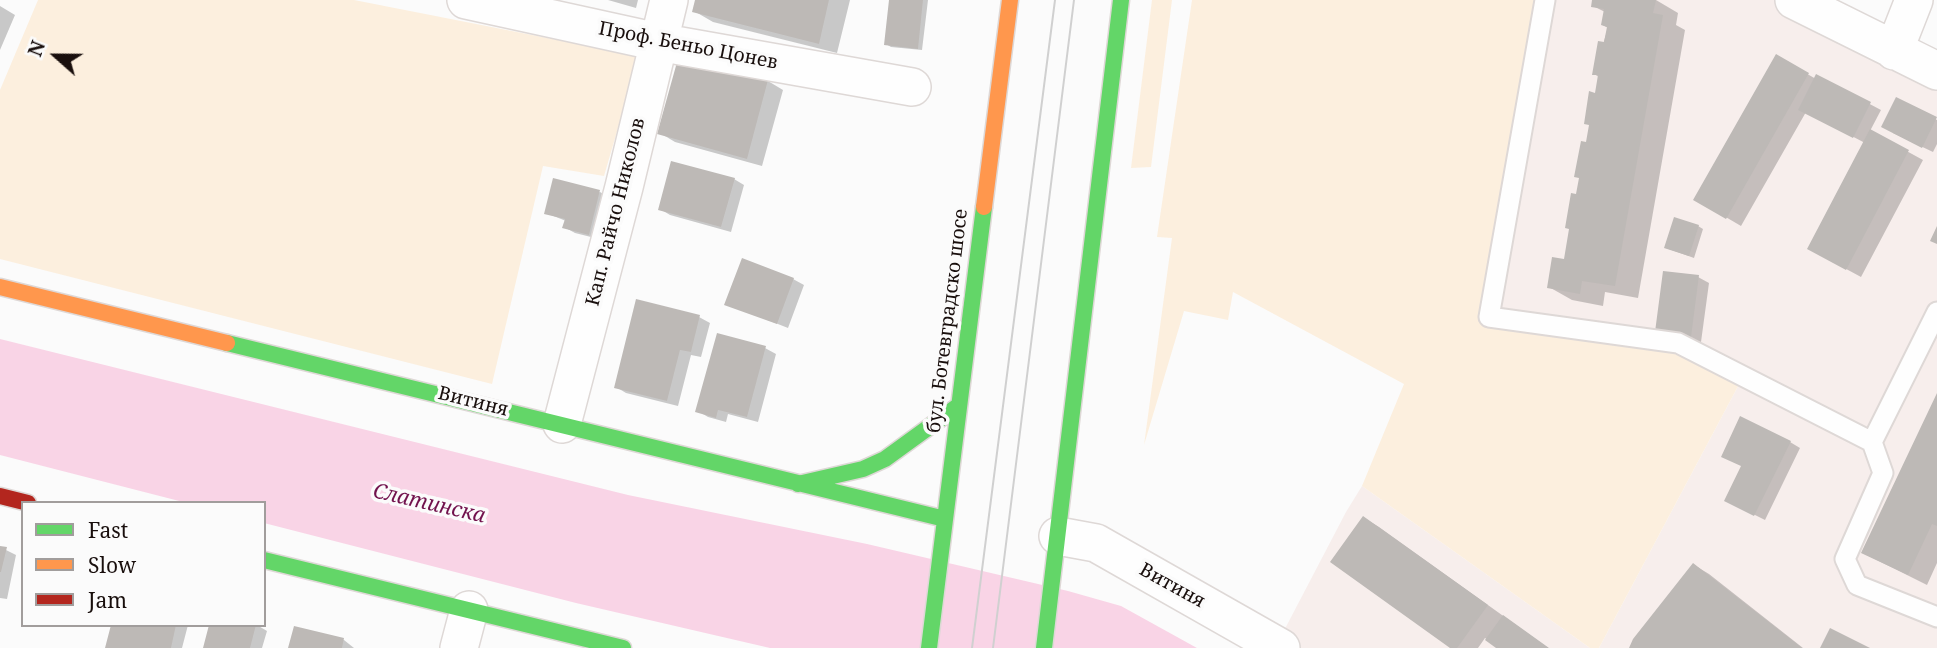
<!DOCTYPE html>
<html>
<head>
<meta charset="utf-8">
<style>
  body { margin:0 }
  #map { position:relative; width:1937px; height:648px; overflow:hidden; background:#fbfbfb; font-family:"Noto Serif",serif }
  canvas { display:block }
  .legend { position:absolute; left:21px; top:501px; width:245px; height:126px; box-sizing:border-box; background:#fbfbfb; border:2px solid #a19d9c; margin:0; padding:9px 12px; list-style:none; font-size:21px; color:#190f0d }
  .legend li { display:flex; align-items:center; gap:14px; height:35px }
  .legend b { width:35px; border:2px solid #a19d9c }
  .north { position:absolute; left:21px; top:21px; width:70px; height:70px; -webkit-text-stroke:5px #fbfbfb; paint-order:stroke; rotate:291deg; font-size:19px; font-weight:700; line-height:28px; text-align:center; color:#190f0d }
  .north::after { content:''; display:block; margin:auto; width:24px; height:32px; background:#190f0d; clip-path:polygon(50% 0,100% 100%,50% 72%,0 100%) }
</style>
</head>
<body>
<div id="map">
<canvas width="1937" height="648"></canvas>
<ul class="legend">
<li><b style="height:9px;background:#63d668"></b>Fast</li>
<li><b style="height:9px;background:#ff974d"></b>Slow</li>
<li><b style="height:9px;background:#b3261e"></b>Jam</li>
</ul>
<div class="north">N</div>
</div>
<script>
const c = document.querySelector('canvas').getContext('2d');
c.lineJoin = 'round';
function paint(path, color) {
  c.fillStyle = color;
  c.fill(path, 'evenodd');
}
function poly(rows) {
  const path = new Path2D();
  for (const r of rows) {
    path.moveTo(r[0], r[1]);
    for (let i = 2; i < r.length; i += 2) path.lineTo(r[i], r[i + 1]);
  }
  return path;
}
function stroke(path, color, width, dash) {
  c.strokeStyle = color;
  c.lineWidth = width;
  c.lineCap = dash ? 'butt' : 'round';
  c.setLineDash(dash || []);
  c.stroke(path);
}
function drawText(font, color, halo, rows, align = 'center') {
  c.font = font + ' "Noto Serif",serif';
  c.lineWidth = 7;
  c.setLineDash([]);
  c.textBaseline = 'middle';
  c.strokeStyle = halo;
  c.fillStyle = color;
  for (const [text, x, y, turn = 0] of rows) {
    c.save();
    c.translate(x, y);
    c.rotate((+turn || 0) * Math.PI / 180);
    c.textAlign = isNaN(turn) ? turn : align;
    if (halo) c.strokeText(text, 0, 0);
    c.fillText(text, 0, 0);
    c.restore();
  }
}
paint(poly([
  [1545,0,1794,0,1937,71,1937,648,1599,648,1744,375,1489,317],
  [1362,486,1590,648,1281,648,1277,644,1346,512]
]), '#f7eeec');
paint(poly([
  [38,0,354,0,639,56,604,176,543,166,492,384,0,259,0,90],
  [1152,0,1172,0,1151,167,1131,168],
  [1192,0,1545,0,1489,316,1678,343,1744,375,1599,648,1590,648,1362,486,1404,384,1233,292,1228,320,1184,311,1144,445,1172,238,1157,237]
]), '#fcefde');
paint(poly([
  [0,339,628,495,867,544,1068,591,1121,606,1197,648,770,648,576,603,264,523,264,503,187,503,0,455]
]), '#f9d4e6');
paint(poly([
  [608,0,638,0,636,8],
  [697,0,850,0,837,53,713,22,694,11],
  [891,0,928,0,922,50,891,47,886,44],
  [1594,0,1656,0,1678,13,1676,25,1685,30,1638,298,1605,292,1603,306,1572,300,1549,287,1565,261,1596,95,1599,77,1594,74,1608,28,1603,25,1605,12,1593,6],
  [0,6,15,15,0,50],
  [1776,56,1816,79,1817,76,1881,110,1870,131,1923,160,1861,277,1824,257,1865,143,1806,112,1741,226,1695,199],
  [680,57,768,81,783,90,762,166,675,142,660,133],
  [1897,99,1937,120,1937,144,1933,152,1893,133],
  [734,179,744,185,731,232,670,215,660,209],
  [600,192,610,198,599,239,575,233,564,227,566,221,546,213],
  [1698,226,1703,229,1694,258,1666,248],
  [1698,277,1709,283,1701,342,1668,337],
  [793,279,804,285,788,328,727,304],
  [699,317,710,323,701,357,691,355,678,406,626,393,616,387],
  [765,348,776,354,758,422,728,414,726,422,708,417,698,411],
  [1937,397,1937,563,1927,585,1863,553],
  [1790,442,1800,448,1765,520,1737,506],
  [1364,518,1379,527,1548,648,1499,648,1485,638,1478,648,1453,648],
  [0,547,16,555,7,599,0,598],
  [1694,565,1709,574,1803,648,1631,648],
  [112,625,188,625,182,648,107,648],
  [210,625,257,625,267,631,262,648,205,648],
  [295,628,344,640,354,648,290,648]
]), '#0003');
paint(poly([
  [695,0,829,0,819,44,692,12],
  [889,0,923,0,918,49,884,45],
  [1592,0,1656,0,1653,13,1663,15,1615,286,1582,281,1580,294,1547,288,1552,257,1564,259,1569,229,1565,228,1571,193,1576,194,1579,178,1574,177,1581,141,1586,142,1589,125,1584,124,1589,91,1595,93,1598,75,1592,75,1598,41,1604,42,1607,27,1601,25,1604,9,1591,7],
  [1776,54,1809,73,1726,219,1693,200],
  [679,55,768,80,747,159,657,134],
  [1816,74,1871,102,1853,138,1798,110],
  [1896,97,1937,117,1922,148,1881,127],
  [1870,129,1909,150,1846,270,1807,249],
  [671,161,735,178,721,227,658,210],
  [553,178,600,190,589,235,562,228,565,219,544,214],
  [1674,217,1699,225,1689,256,1664,248],
  [1937,226,1937,244,1930,241],
  [742,258,794,278,777,324,724,305],
  [1663,271,1699,275,1691,337,1655,332],
  [636,299,700,315,691,352,680,350,667,401,614,388],
  [717,333,766,346,747,417,718,410,716,418,695,412],
  [1937,393,1937,526,1932,524,1908,575,1861,553],
  [1740,416,1791,441,1754,516,1724,501,1741,466,1721,457],
  [1363,516,1488,605,1457,648,1450,648,1330,562],
  [0,546,7,547,1,572,0,572],
  [1693,563,1802,648,1629,648,1633,639],
  [1503,615,1549,648,1496,648,1485,640],
  [111,625,176,625,171,648,105,648],
  [209,625,256,625,250,648,203,648],
  [294,626,344,638,342,648,288,648],
  [1830,628,1870,648,1820,648]
]), '#bdb9b6');
const lane = poly([
  [1545,0,1489,317,1678,343,1872,442,1883,473,1845,559,1857,585,1937,617],
  [1872,442,1937,312]
]);
const street = poly([
  [466,0,658,42,912,87],
  [1794,0,1937,71],
  [1894,51,1914,0],
  [562,424,624,187,669,0],
  [1058,536,1096,543,1281,648],
  [459,648,469,610]
]);
const fast = poly([
  [227,343,945,519],
  [798,484,863,469,885,459,958,406],
  [264,560,623,648],
  [929,648,984,207],
  [1044,648,1121,0]
]);
const slow = poly([
  [984,207,1010,0],
  [0,287,227,343]
]);
const jam = poly([
  [0,496,28,503]
]);
stroke(lane, '#ded8d6', 23);
stroke(street, '#ded8d6', 40);
stroke(fast, '#ded8d6', 19);
stroke(slow, '#ded8d6', 19);
stroke(jam, '#ded8d6', 19);
stroke(lane, '#fefefe', 19);
stroke(street, '#fefefe', 37);
stroke(fast, '#63d668', 16);
stroke(slow, '#ff974d', 16);
stroke(jam, '#b3261e', 16);
stroke(poly([
  [972,648,1055,0],
  [993,648,1074,0]
]), '#d0d0d0', 2);
drawText('19px', '#190f0d', '#fbfbfb', [
  ["Проф. Беньо Цонев",688,46,11],
  ["Кап. Райчо Николов",616,212,-76],
  ["бул. Ботевградско шосе",948,321,-83],
  ["Витиня",473,402,14],
  ["Витиня",1172,586,29]
]);
drawText('italic 21px', '#71124d', '#fbfbfb', [
  ["Слатинска",429,504,13]
]);
</script>
</body>
</html>
